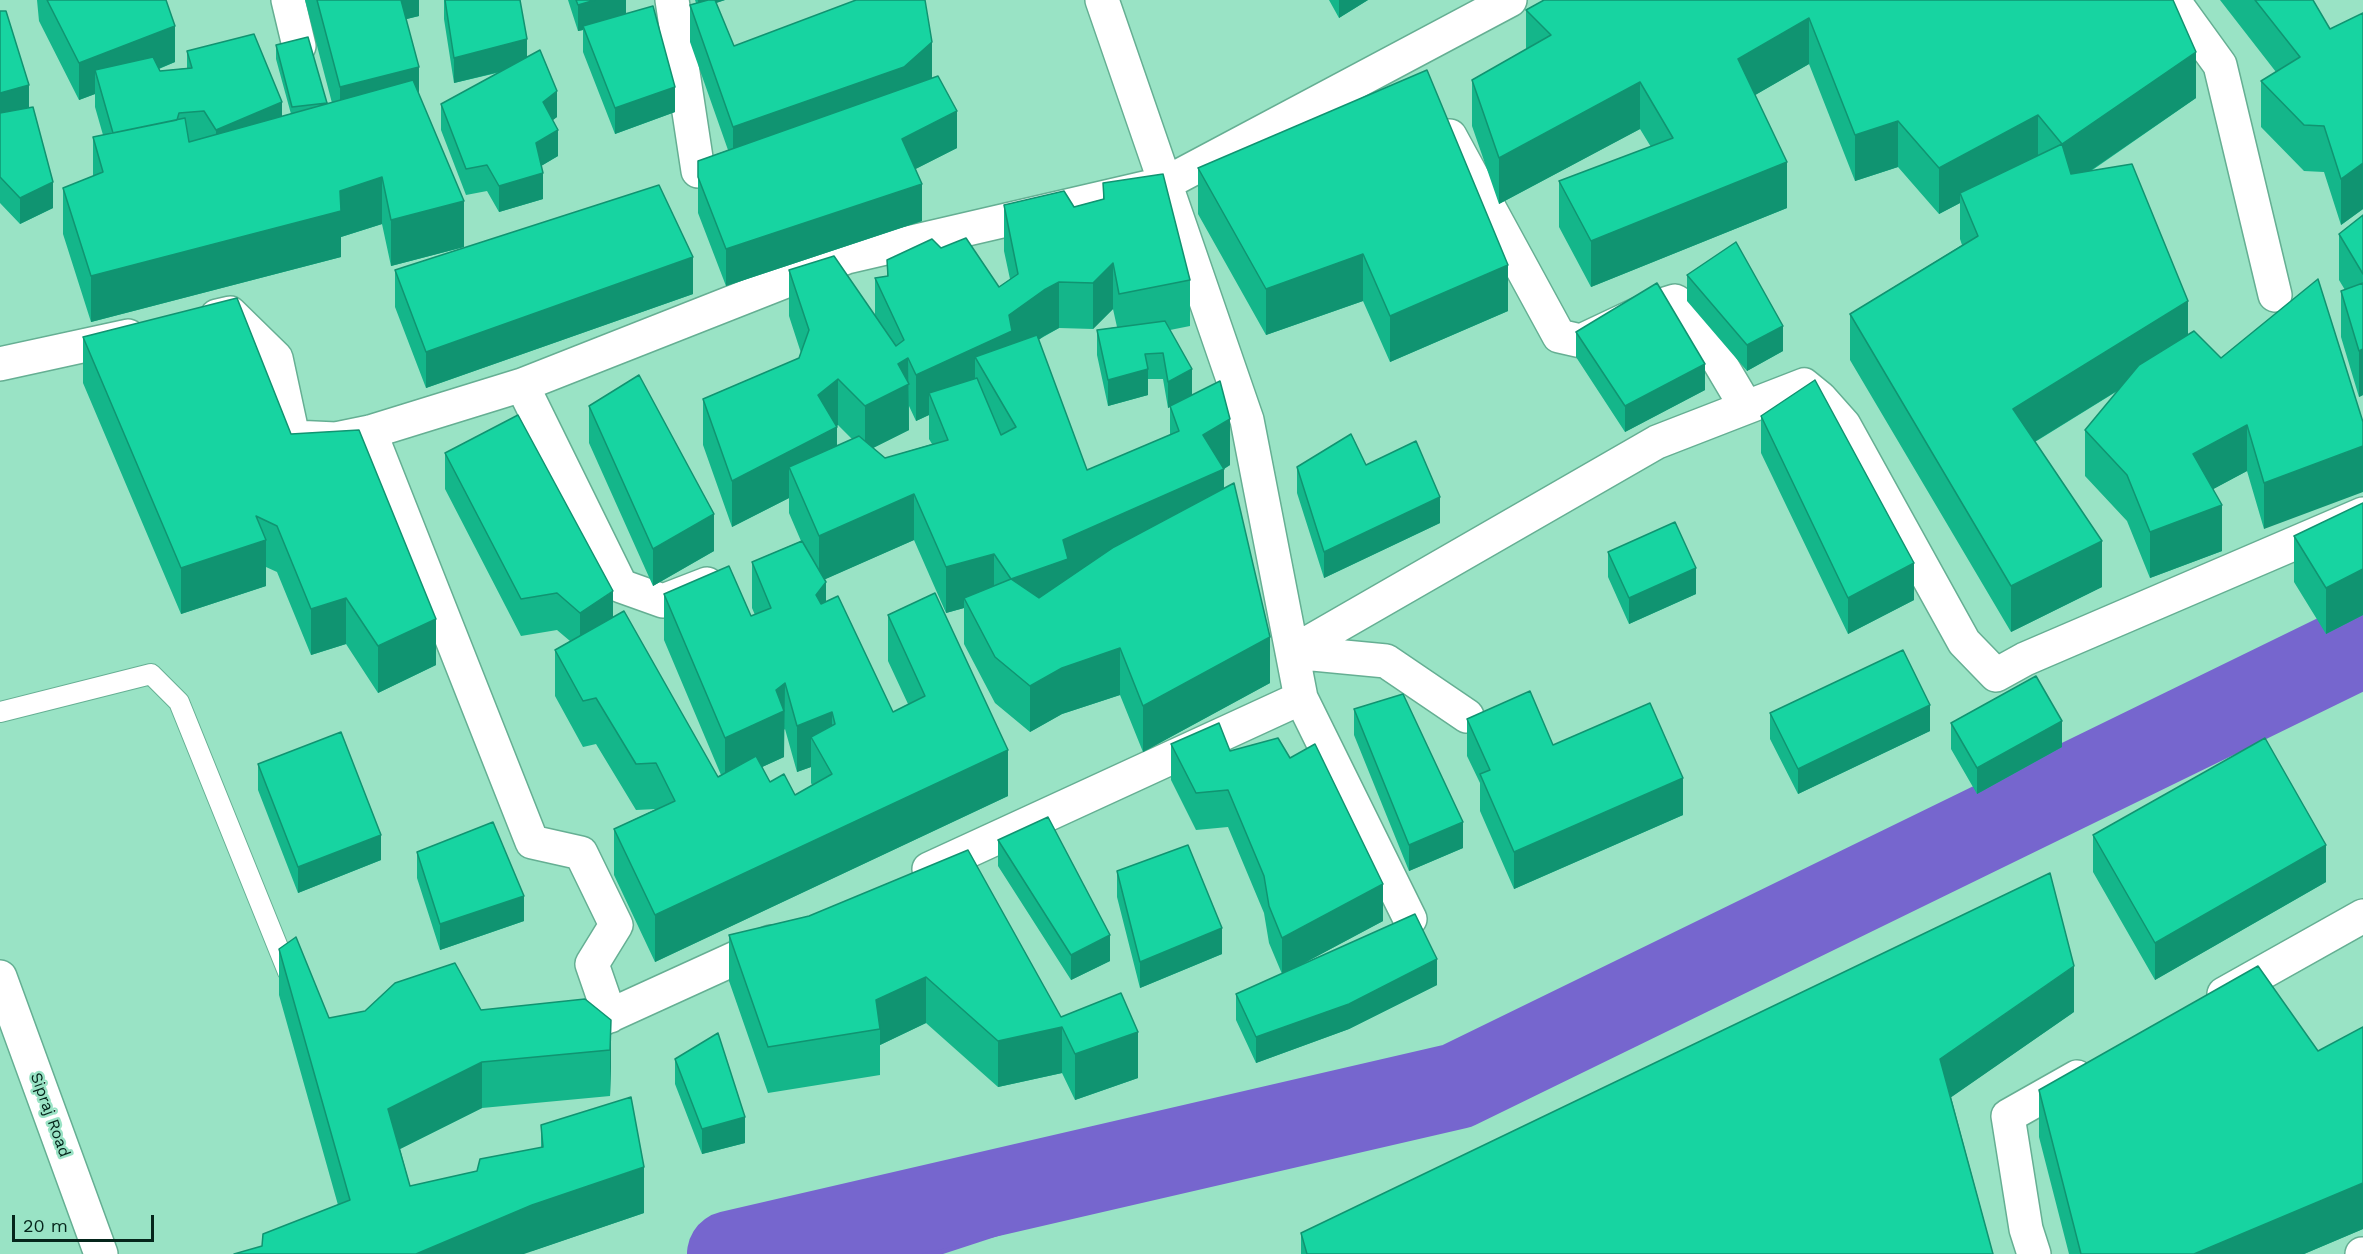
<!DOCTYPE html>
<html>
<head>
<meta charset="utf-8">
<style>
  body { margin:0 }
  #map { position:relative; width:2363px; height:1254px; overflow:hidden; background:#99e3c5; font-family:"Work Sans",sans-serif }
  canvas { display:block }
  .scale { position:absolute; left:12px; top:1215px; width:142px; height:27px; box-sizing:border-box; border:3px solid #05251b; border-top:0; padding-left:8px; font-size:18px; line-height:21px; white-space:nowrap; color:#05251b; -webkit-text-stroke:4px #99e3c5; paint-order:stroke }
</style>
</head>
<body>
<div id="map">
<canvas width="2363" height="1254"></canvas>
<div class="scale">20 m</div>
</div>
<script>
const c = document.querySelector('canvas').getContext('2d');
c.lineJoin = 'round';
function paint(path, color) {
  c.fillStyle = color;
  c.fill(path, 'evenodd');
}
function poly(rows) {
  const path = new Path2D();
  for (const r of rows) {
    path.moveTo(r[0], r[1]);
    for (let i = 2; i < r.length; i += 2) path.lineTo(r[i], r[i + 1]);
  }
  return path;
}
function stroke(path, color, width, dash) {
  c.strokeStyle = color;
  c.lineWidth = width;
  c.lineCap = dash ? 'butt' : 'round';
  c.setLineDash(dash || []);
  c.stroke(path);
}
function drawText(font, color, halo, rows, align = 'center') {
  c.font = font + ' "Work Sans",sans-serif';
  c.lineWidth = 5;
  c.setLineDash([]);
  c.textBaseline = 'middle';
  c.strokeStyle = halo;
  c.fillStyle = color;
  for (const [text, x, y, turn = 0] of rows) {
    c.save();
    c.translate(x, y);
    c.rotate((+turn || 0) * Math.PI / 180);
    c.textAlign = isNaN(turn) ? turn : align;
    if (halo) c.strokeText(text, 0, 0);
    c.fillText(text, 0, 0);
    c.restore();
  }
}
paint(poly([
  [1457,1086,943,1254,730,1254]
]), '#7666ce');
stroke(poly([
  [730,1254,1457,1086,2363,644]
]), '#7666ce', 86);
const service = poly([
  [0,712,151,674,179,702,288,972]
]);
const minor = poly([
  [288,0,299,46],
  [672,0,698,171],
  [1102,0,1247,420,1301,698,1410,919],
  [2173,0,2220,65,2275,295],
  [1450,136,1559,336,1581,341,1649,309,1675,301,1688,309,1746,407],
  [217,316,230,313,276,358,293,437,336,439,370,432,522,385,847,257,1166,183,1510,0],
  [0,364,128,336],
  [522,385,621,586,663,601,707,584],
  [370,432,532,842,581,853,616,925,592,964,610,1016],
  [1292,652,1657,442,1804,385,1820,398,1844,425,1964,642,1996,675,2025,659,2363,514],
  [1292,652,1386,661,1467,716],
  [929,869,1301,698],
  [2224,994,2363,916],
  [567,1035,771,942],
  [2034,1254,2026,1229,2008,1116,2077,1077],
  [2362,1254,2363,1254]
]);
const tertiary = poly([
  [0,977,101,1254]
]);
stroke(service, '#65af93', 22);
stroke(minor, '#65af93', 36);
stroke(tertiary, '#65af93', 36);
stroke(service, '#fff', 20);
stroke(minor, '#fff', 33);
stroke(tertiary, '#fff', 33);
paint(poly([
  [37,0,166,0,175,62,159,69,160,71,187,68,187,51,282,117,291,114,276,59,276,45,327,103,327,104,332,103,305,0,419,0,419,16,406,19,419,95,464,247,391,266,382,224,341,237,341,257,91,322,63,234,63,188,93,176,93,137,103,135,95,107,95,94,79,100,39,21],
  [444,0,520,0,527,57,557,117,552,120,558,156,541,166,543,199,499,212,487,191,466,195,441,130,441,104,501,72,454,83,444,19],
  [568,0,626,0,626,14,675,112,615,134,583,52,583,30,578,31],
  [695,0,725,0,716,3,734,46,932,78,957,148,915,169,922,221,726,286,698,213,698,161,728,150,690,42,690,5,696,3],
  [1329,0,1368,0,1339,18],
  [2173,0,2196,98,2091,171,2188,335,2221,358,2318,279,2264,529,2247,471,2213,489,2222,551,2150,578,2127,521,2085,476,2085,430,2119,390,2035,442,2102,587,2011,632,1850,360,1850,314,1962,245,1960,239,1960,203,1939,214,1898,167,1855,181,1809,64,1755,95,1787,208,1591,287,1559,227,1559,181,1651,147,1640,129,1499,204,1472,126,1472,80,1526,49,1526,10],
  [2220,0,2313,0,2330,29,2363,13,2363,209,2341,225,2324,172,2304,171,2261,127,2261,81,2276,72],
  [0,11,29,108,53,208,20,224,0,203],
  [1198,168,1508,311,1390,362,1363,301,1266,335,1198,214],
  [1103,183,1190,280,1190,326,1170,330,1192,394,1230,465,1224,469,1224,489,1270,683,1143,752,1120,695,1062,714,1030,732,995,703,964,644,964,608,946,613,914,540,825,579,826,602,893,712,908,704,888,661,888,615,1008,796,655,962,614,875,614,829,656,809,636,810,596,744,583,747,555,696,555,650,570,641,557,630,521,636,445,489,445,453,613,617,718,777,721,775,664,640,664,594,751,616,755,615,752,608,752,562,801,541,789,513,789,498,732,527,703,445,703,399,799,358,801,353,789,316,789,270,875,314,875,278,887,276,887,260,941,248,999,287,1010,279,1004,251,1004,205,1074,207,1103,199],
  [1113,309,1117,327,1097,330,1097,355,1108,406,1148,395,1148,379,1163,379,1168,408,1170,407,1170,435,1087,470,1038,340,1059,328,1093,329],
  [909,406,916,421,929,415,929,439,932,444,885,458,873,448,909,430],
  [838,425,852,439,837,446,837,426],
  [785,729,797,772,811,767,811,783,812,785,795,795,770,782,762,767,784,757,784,730],
  [2363,215,2363,395,2359,397,2341,337,2341,291,2345,290,2339,280,2339,234],
  [395,270,693,294,426,388,395,307],
  [1687,275,1783,351,1747,371,1687,301],
  [1576,332,1705,390,1625,432,1576,357],
  [83,337,291,434,436,665,378,693,346,644,311,655,277,572,266,567,266,586,181,614,83,383],
  [589,406,714,551,653,586,589,443],
  [1761,416,1914,600,1848,634,1761,453],
  [1297,467,1440,523,1324,578,1297,493],
  [2363,503,2363,615,2326,634,2294,582,2294,536],
  [1608,552,1696,594,1629,624,1608,577],
  [1354,709,1463,848,1409,871,1354,735],
  [1770,713,1930,731,1798,794,1770,739],
  [1467,719,1553,745,1683,815,1514,889,1480,811,1480,783,1467,756],
  [1951,723,2062,747,1977,794,1951,749],
  [1171,744,1230,751,1383,921,1289,971,1437,985,1349,1029,1256,1063,1236,1020,1236,994,1282,974,1269,943,1264,913,1228,827,1196,830,1171,780],
  [258,764,381,860,298,893,258,790],
  [2093,835,2326,882,2155,980,2093,872],
  [998,840,1110,961,1071,980,998,866],
  [417,852,524,921,440,950,417,878],
  [1117,871,1222,954,1140,988,1117,897],
  [809,916,1061,1017,1138,1078,1075,1100,1062,1073,998,1087,926,1023,880,1045,880,1075,768,1093,729,981,729,935],
  [279,949,329,1018,481,1010,611,1020,611,1066,610,1096,482,1108,400,1149,410,1186,477,1171,541,1148,541,1125,644,1213,532,1251,262,1246,338,1205,279,995],
  [2074,1012,1951,1097,1993,1254,1301,1254,1301,1233],
  [2318,1051,2363,1229,2304,1254,2069,1254,2039,1137,2039,1090],
  [675,1059,745,1143,702,1154,675,1084]
]), '#14b68a');
paint(poly([
  [395,0,419,0,419,16,395,22],
  [595,0,626,0,626,16,583,26,583,30,578,31,578,5],
  [698,0,725,0,698,9],
  [1339,0,1368,0,1339,18],
  [1809,18,1809,64,1738,105,1738,59],
  [175,26,175,62,101,92,95,70,95,94,79,100,79,63],
  [527,39,527,65,454,83,454,58],
  [932,42,932,78,733,163,733,127],
  [2196,52,2196,98,2062,190,2062,144],
  [419,67,419,113,340,133,340,87],
  [1640,82,1640,129,1499,204,1499,158],
  [29,85,29,111,0,118,0,93],
  [675,87,675,112,615,134,615,108],
  [557,91,557,117,543,128,543,102],
  [282,102,282,138,216,167,216,130],
  [957,111,957,148,902,176,902,139],
  [2038,115,2038,161,1960,193,1960,203,1939,214,1939,168],
  [1898,121,1898,167,1855,181,1855,135],
  [558,130,558,156,536,169,536,143],
  [1787,162,1787,208,1591,287,1591,241],
  [2363,163,2363,209,2341,225,2341,179],
  [543,173,543,199,499,212,499,186],
  [382,177,382,224,341,237,341,257,91,322,91,276],
  [53,182,53,208,20,224,20,198],
  [922,184,922,221,726,286,726,249],
  [464,201,464,247,391,266,391,220],
  [1363,254,1363,301,1266,335,1266,289],
  [693,257,693,294,426,388,426,352],
  [1113,263,1113,309,1093,329,1093,283],
  [1508,265,1508,311,1390,362,1390,316],
  [1059,282,1059,328,1044,336,1012,359,975,357,975,394,929,393,929,415,916,421,916,375,1009,315,1044,290],
  [2188,301,2188,347,2013,455,2013,409],
  [1783,326,1783,351,1747,371,1747,345],
  [2363,349,2363,395,2359,397,2359,351],
  [908,358,909,430,865,452,865,406,898,364],
  [1705,364,1705,390,1625,432,1625,406],
  [1148,369,1148,395,1108,406,1108,380],
  [1192,369,1192,395,1168,408,1168,382],
  [838,379,838,425,831,430,837,427,837,473,789,467,789,498,732,527,732,481,818,395],
  [1230,419,1230,465,1222,470,1224,469,1224,515,1011,625,1011,579,1203,435],
  [2247,425,2247,471,2193,500,2193,454],
  [2363,446,2363,492,2264,529,2264,483],
  [914,494,914,540,819,582,819,536],
  [1440,497,1440,523,1324,578,1324,552],
  [2222,505,2222,551,2150,578,2150,532],
  [714,514,714,551,653,586,653,549],
  [266,540,266,586,181,614,181,568],
  [2102,541,2102,587,2011,632,2011,586],
  [994,554,994,600,964,598,964,608,946,613,946,567],
  [1914,563,1914,600,1848,634,1848,598],
  [1696,568,1696,594,1629,624,1629,598],
  [2363,569,2363,615,2326,634,2326,588],
  [826,582,826,628,816,595],
  [613,591,613,628,580,650,580,613],
  [346,598,346,644,311,655,311,609],
  [436,619,436,665,378,693,378,646],
  [1270,637,1270,683,1143,752,1143,706],
  [1120,648,1120,695,1062,714,1030,732,1030,686,1062,668],
  [785,683,784,757,725,784,725,738,776,690],
  [1930,705,1930,731,1798,794,1798,769],
  [832,712,832,758,811,737,811,767,797,772,797,726],
  [2062,721,2062,747,1977,794,1977,768],
  [1008,750,1008,796,655,962,655,915],
  [1683,778,1683,815,1514,889,1514,852],
  [1463,822,1463,848,1409,871,1409,845],
  [381,835,381,860,298,893,298,867],
  [2326,845,2326,882,2155,980,2155,943],
  [1383,884,1383,921,1282,975,1282,938],
  [524,896,524,921,440,950,440,924],
  [1222,928,1222,954,1140,988,1140,962],
  [1110,935,1110,961,1071,980,1071,955],
  [1437,959,1437,985,1349,1029,1256,1063,1256,1037],
  [2074,966,2074,1012,1940,1105,1940,1059],
  [926,977,926,1023,880,1045,880,1029,876,1000],
  [611,1020,611,1066,610,1096,610,1050],
  [1062,1027,1062,1073,998,1087,998,1041],
  [1138,1032,1138,1078,1075,1100,1075,1054],
  [482,1062,482,1108,388,1155,388,1109],
  [745,1117,745,1143,702,1154,702,1129],
  [644,1167,644,1213,524,1254,416,1254,532,1205],
  [2363,1183,2363,1229,2304,1254,2194,1254]
]), '#109471');
const building = poly([
  [47,0,166,0,175,26,79,63,47,0],
  [317,0,401,0,419,67,340,87,317,0],
  [445,0,520,0,527,39,454,58,445,0],
  [576,0,595,0,578,5,576,0],
  [708,0,715,0,734,46,856,0,925,0,932,42,904,67,733,127,690,5,708,0],
  [1544,0,2173,0,2196,52,2062,144,2038,115,1939,168,1898,121,1855,135,1809,18,1738,59,1787,162,1591,241,1559,181,1673,138,1640,82,1499,158,1472,80,1551,35,1526,10,1544,0],
  [2255,0,2313,0,2330,29,2363,13,2363,163,2341,179,2324,126,2304,125,2261,81,2300,57,2255,0],
  [653,6,675,87,615,108,583,26,653,6],
  [0,11,6,11,29,85,0,93,0,11],
  [254,34,282,102,216,130,204,111,179,113,177,120,113,133,95,70,153,57,160,71,192,68,187,51,254,34],
  [308,37,327,103,292,107,276,45,308,37],
  [540,50,557,91,543,102,558,130,536,143,543,173,499,186,487,165,466,169,441,104,540,50],
  [1427,70,1508,265,1390,316,1363,254,1266,289,1198,168,1427,70],
  [938,76,957,111,902,139,922,184,726,249,698,177,698,161,938,76],
  [413,80,464,201,391,220,382,177,340,191,341,211,91,276,63,188,103,172,93,137,185,118,189,142,413,80],
  [33,107,53,182,20,198,0,177,0,113,33,107],
  [2062,144,2071,174,2132,164,2188,301,2013,409,2102,541,2011,586,1850,314,1978,236,1960,193,2062,144],
  [1163,174,1190,280,1119,294,1113,263,1093,283,1059,282,1044,290,1009,315,1012,331,916,375,908,358,898,364,909,384,865,406,838,379,818,395,837,427,732,481,703,399,799,358,809,330,789,270,834,256,896,346,904,340,875,278,888,276,887,260,932,239,941,248,966,238,999,287,1018,274,1004,205,1064,191,1074,207,1104,199,1103,183,1163,174],
  [659,185,693,257,426,352,395,270,659,185],
  [2363,215,2363,274,2339,234,2363,215],
  [1736,242,1783,326,1747,345,1687,275,1736,242],
  [2318,279,2363,422,2363,446,2264,483,2247,425,2193,454,2222,505,2150,532,2127,475,2085,430,2139,365,2194,331,2221,358,2318,279],
  [1657,283,1705,364,1625,406,1576,332,1657,283],
  [2363,283,2363,349,2359,351,2341,291,2363,283],
  [237,298,291,434,359,430,436,619,378,646,346,598,311,609,277,526,256,516,266,540,181,568,83,337,237,298],
  [1165,321,1192,369,1168,382,1163,353,1145,354,1148,369,1108,380,1097,330,1165,321],
  [1037,335,1087,470,1179,431,1170,406,1220,381,1230,419,1203,435,1224,469,1063,540,1068,559,1011,579,994,554,946,567,914,494,819,536,789,467,859,436,885,458,948,440,929,393,977,378,1001,435,1016,427,975,357,1037,335],
  [639,375,714,514,653,549,589,406,639,375],
  [1815,380,1914,563,1848,598,1761,416,1815,380],
  [518,415,613,591,580,613,557,593,521,599,445,453,518,415],
  [1351,434,1366,465,1416,441,1440,497,1324,552,1297,467,1351,434],
  [1234,483,1270,637,1143,706,1120,648,1062,668,1030,686,995,657,964,598,1011,579,1039,598,1114,547,1234,483],
  [2363,503,2363,569,2326,588,2294,536,2363,503],
  [1675,522,1696,568,1629,598,1608,552,1675,522],
  [802,541,826,582,816,595,821,604,838,596,893,712,925,696,888,615,935,593,1008,750,655,915,614,829,675,801,656,763,636,764,596,698,583,701,555,650,624,611,718,777,756,756,770,782,784,774,795,795,832,774,811,737,835,724,832,712,797,726,785,683,776,690,784,711,725,738,664,594,729,566,751,616,771,608,752,562,802,541],
  [1903,650,1930,705,1798,769,1770,713,1903,650],
  [2036,676,2062,721,1977,768,1951,723,2036,676],
  [1530,691,1553,745,1650,703,1683,778,1514,852,1480,774,1490,770,1467,719,1530,691],
  [1403,694,1463,822,1409,845,1354,709,1403,694],
  [1219,723,1230,751,1278,738,1290,758,1315,744,1383,884,1282,938,1269,906,1264,876,1228,790,1196,793,1171,744,1219,723],
  [341,732,381,835,298,867,258,764,341,732],
  [2265,738,2326,845,2155,943,2093,835,2265,738],
  [1048,817,1110,935,1071,955,998,840,1048,817],
  [493,822,524,896,440,924,417,852,493,822],
  [1188,845,1222,928,1140,962,1117,871,1188,845],
  [968,850,1061,1017,1121,993,1138,1032,1075,1054,1062,1027,998,1041,926,977,876,1000,880,1029,768,1047,729,935,809,916,968,850],
  [2050,873,2074,966,1940,1059,1993,1254,1307,1254,1301,1233,2050,873],
  [1415,914,1437,959,1349,1004,1256,1037,1236,994,1415,914],
  [296,937,329,1018,365,1011,395,983,455,963,481,1010,585,999,611,1020,610,1050,482,1062,388,1109,410,1186,477,1171,480,1159,543,1147,541,1125,631,1097,644,1167,532,1205,416,1254,234,1254,262,1246,263,1234,350,1200,279,949,296,937],
  [2258,966,2318,1051,2363,1027,2363,1183,2194,1254,2081,1254,2039,1090,2258,966],
  [718,1033,745,1117,702,1129,675,1059,718,1033]
]);
paint(building, '#17d4a1');
stroke(building, '#109471', 1.5);
drawText('16px', '#05251b', '#99e3c5', [
  ["Sipraj Road",50,1115,70]
]);
</script>
</body>
</html>
